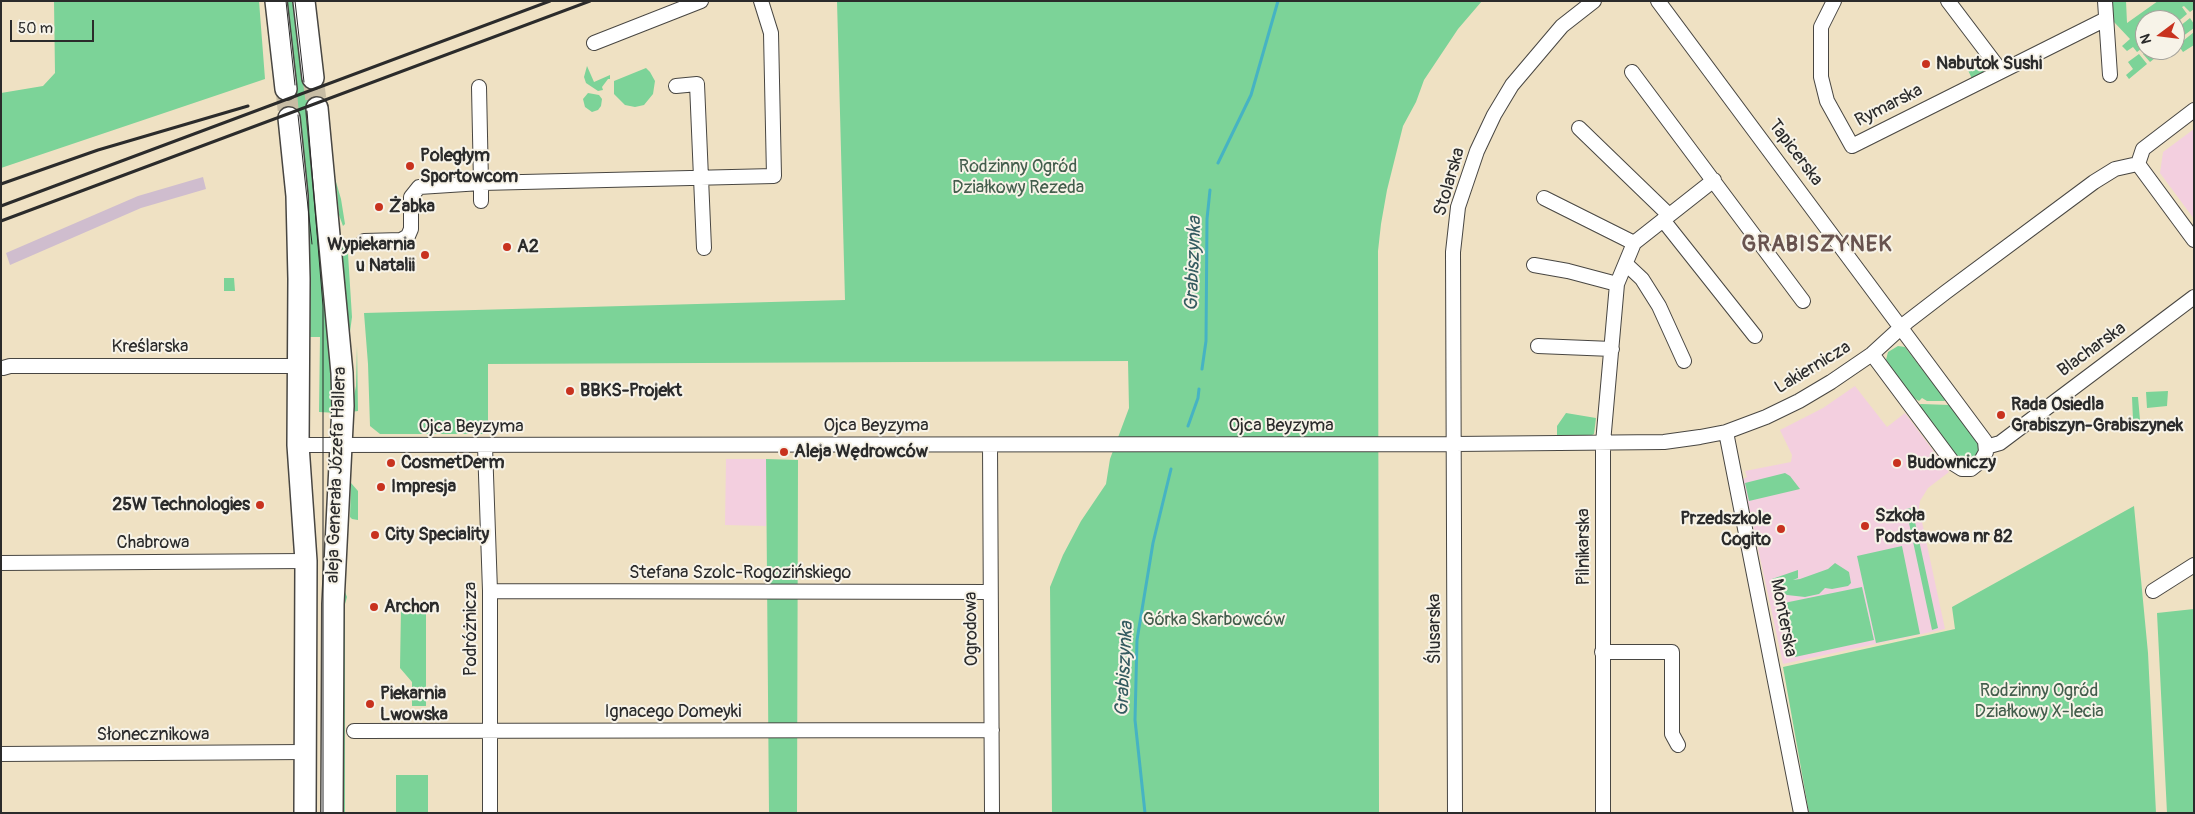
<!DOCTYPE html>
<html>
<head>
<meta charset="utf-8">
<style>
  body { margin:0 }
  #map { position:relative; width:2195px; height:814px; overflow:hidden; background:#efe1c3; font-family:Pangolin,sans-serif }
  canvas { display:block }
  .frame { position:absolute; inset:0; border:2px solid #2b2b2b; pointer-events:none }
  .north { position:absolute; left:2135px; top:10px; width:50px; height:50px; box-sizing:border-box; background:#f7f3e8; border:1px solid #a5a39c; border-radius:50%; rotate:255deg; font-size:14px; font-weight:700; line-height:20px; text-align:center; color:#2b2b2b }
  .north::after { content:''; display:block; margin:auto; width:18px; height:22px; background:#c8321e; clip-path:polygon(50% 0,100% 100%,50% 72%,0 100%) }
  .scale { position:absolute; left:10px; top:20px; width:84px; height:22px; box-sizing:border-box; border:2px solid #2b2b2b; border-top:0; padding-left:6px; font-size:15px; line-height:18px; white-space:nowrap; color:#2b2b2b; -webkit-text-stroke:4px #f7f3e8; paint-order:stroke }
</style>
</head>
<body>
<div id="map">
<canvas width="2195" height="814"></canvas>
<div class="frame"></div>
<div class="north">N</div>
<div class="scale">50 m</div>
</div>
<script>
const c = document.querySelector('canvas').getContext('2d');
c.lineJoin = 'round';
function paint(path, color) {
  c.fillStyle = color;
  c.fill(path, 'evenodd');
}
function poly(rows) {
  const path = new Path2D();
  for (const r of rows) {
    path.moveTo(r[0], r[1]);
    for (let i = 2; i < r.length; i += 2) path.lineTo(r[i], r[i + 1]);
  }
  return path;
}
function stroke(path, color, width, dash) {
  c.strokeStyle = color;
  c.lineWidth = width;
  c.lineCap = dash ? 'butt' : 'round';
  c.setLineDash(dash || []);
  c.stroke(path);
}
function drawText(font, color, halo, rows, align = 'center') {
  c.font = font + ' Pangolin,sans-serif';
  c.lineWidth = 4;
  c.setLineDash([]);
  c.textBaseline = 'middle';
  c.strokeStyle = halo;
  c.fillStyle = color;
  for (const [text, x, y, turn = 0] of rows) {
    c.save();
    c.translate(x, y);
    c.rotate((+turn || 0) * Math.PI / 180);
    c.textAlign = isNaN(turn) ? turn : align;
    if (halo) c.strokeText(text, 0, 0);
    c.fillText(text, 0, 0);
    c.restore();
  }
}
paint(poly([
  [2194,129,2194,219,2160,173,2163,152],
  [1855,386,1887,427,1905,413,1949,472,1928,488,1920,501,1919,508,1945,629,1783,664,1743,479,1747,477,1745,471,1791,462,1792,455,1780,430,1823,408],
  [726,459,766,459,766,526,725,525]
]), '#f3cfdf');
paint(poly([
  [203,177,206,189,141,208,10,265,6,253,138,196]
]), '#cfbdce');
paint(poly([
  [54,1,259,1,265,79,1,168,1,93,43,86,55,73],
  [282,1,298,1,302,31,315,149,337,413,319,412,320,337,308,337,307,228],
  [837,1,1482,1,1458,29,1424,80,1416,102,1403,126,1387,190,1381,224,1378,251,1379,813,1052,813,1050,587,1063,555,1081,521,1106,484,1110,459,1129,408,1128,361,488,364,488,434,380,434,370,426,368,364,364,313,845,300],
  [2111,1,2126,1,2127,23,2158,1,2194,1,2194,9,2190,12,2184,6,2182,7,2187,14,2175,24,2175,20,2145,20,2145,46,2137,52,2133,47,2127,51,2122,46,2130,39,2114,22],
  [2190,18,2194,24,2194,28,2175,42,2175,30],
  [2194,32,2194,45,2183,52,2178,45],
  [2149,50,2165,50,2150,62,2143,54],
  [2139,54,2147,64,2129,79,2126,75,2133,69,2128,62],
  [1985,59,1985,71,1982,76,1973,81,1967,68],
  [587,66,594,82,610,75,610,79,608,79,602,87,603,90,598,91,586,83,584,77],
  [646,68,650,72,655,81,653,94,644,105,635,107,625,105,614,94,614,81],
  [588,93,599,95,602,99,601,106,598,110,592,112,585,107,583,99],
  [326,124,330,132,331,165,341,199,345,224,343,226,339,215,337,191,330,167],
  [339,241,347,249,348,254,352,317,349,339],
  [224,278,234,278,235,291,224,291],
  [357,346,358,411,351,412,356,386],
  [1898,346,1905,347,1946,400,1944,401,1927,401,1922,398,1919,401,1912,397,1886,360,1888,352],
  [2168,391,2167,406,2147,408,2146,392],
  [2132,397,2138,397,2140,420,2133,420],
  [1921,404,1950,405,1979,443,1979,454,1971,462,1961,461,1954,456,1918,405],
  [1566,413,1596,418,1594,434,1590,436,1557,436,1557,426],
  [766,459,798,460,797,813,769,813],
  [1785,473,1790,476,1800,489,1749,501,1745,483],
  [351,483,358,491,358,520,352,519,350,517],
  [2134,506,2148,653,2156,813,1809,813,1783,667,1955,629,1952,607],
  [1912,508,1938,628,1932,630,1906,509],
  [1902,546,1920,634,1876,643,1857,556],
  [1835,563,1849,572,1851,583,1848,586,1832,589,1825,588,1819,594,1805,597,1787,595,1780,591,1779,587,1784,583,1774,586,1772,579,1798,570,1798,578,1793,580,1800,579,1828,569],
  [1862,587,1874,640,1795,657,1784,603],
  [345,592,347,597,345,604,345,813,340,813,341,597],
  [401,608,426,609,426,706,412,706,412,682,400,668],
  [2194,609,2194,813,2167,813,2157,613],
  [396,775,428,775,428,813,396,813]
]), '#7cd398');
stroke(poly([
  [1218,163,1251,95,1278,1],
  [1202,369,1206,341,1207,219,1210,190],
  [1188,426,1198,398,1199,389],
  [1145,813,1135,720,1137,640,1153,543,1171,469]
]), '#46b3c3', 3);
stroke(poly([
  [313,78,317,108],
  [286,89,289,118]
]), '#c8bda5', 21, [21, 11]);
const minor = poly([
  [1658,1,1985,441,1986,452,1981,461,1971,469,1962,469,1954,464,1872,354],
  [1834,1,1821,27,1821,77,1827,101,1852,146,2106,19],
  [1948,1,2001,71],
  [2105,1,2110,75],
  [594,43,701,1],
  [1632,72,1803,301],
  [676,86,697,84,704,248],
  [2194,110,2143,149,2138,164,2194,240],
  [1579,128,1669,215],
  [1544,198,1634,243],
  [481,201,481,183,774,176,771,33,761,1],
  [1663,220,1755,336],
  [364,241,401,240,408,236,411,229,411,197,419,187,481,183,479,87],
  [1626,264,1642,279,1659,306,1684,361],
  [1534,265,1568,271,1617,284],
  [1538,346,1612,349],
  [3,368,10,366,298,366],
  [1726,432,1801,813],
  [298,445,1454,444,1664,442,1700,437,1726,432,1766,417,1799,401,1831,382,1872,354,1907,322,1946,292,2094,182,2115,169,2133,165],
  [990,445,992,813],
  [485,446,490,591,490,813],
  [1986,447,2000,443,2194,297],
  [1,563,306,561],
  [490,591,990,592],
  [2153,591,2194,565],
  [1602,652,1672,652,1672,734,1678,745],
  [354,731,992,730],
  [1,754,306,752],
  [1455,813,1453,252,1458,207,1477,151,1494,115,1512,85,1562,26,1594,1],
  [1603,813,1603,443,1617,284,1634,243,1714,180]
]);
const primary = poly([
  [276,1,286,89],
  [304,1,313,78],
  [317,108,342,373,343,406,333,604,332,813],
  [289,118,297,196,299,279,298,445,306,561,305,813]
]);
stroke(minor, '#484642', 16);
stroke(primary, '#484642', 24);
stroke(minor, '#fff', 14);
stroke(primary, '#fff', 21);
stroke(poly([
  [286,1,295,85],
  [295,1,304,82],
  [307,111,323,306,323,813],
  [298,115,312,244]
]), '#2b2b2b', 1);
stroke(poly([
  [1,184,98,150,248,106],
  [1,206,550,1],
  [1,221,590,1]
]), '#2b2b2b', 3);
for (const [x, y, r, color] of [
  [1926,64,5,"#c8321e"],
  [410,166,5,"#c8321e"],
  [379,207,5,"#c8321e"],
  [507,247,5,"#c8321e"],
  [425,255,5,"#c8321e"],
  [570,391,5,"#c8321e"],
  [2001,415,5,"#c8321e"],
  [784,452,5,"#c8321e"],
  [391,463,5,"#c8321e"],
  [1897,463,5,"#c8321e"],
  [381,487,5,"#c8321e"],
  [260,505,5,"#c8321e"],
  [1865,526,5,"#c8321e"],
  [1781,529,5,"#c8321e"],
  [375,535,5,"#c8321e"],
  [374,607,5,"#c8321e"],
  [370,704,5,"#c8321e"]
]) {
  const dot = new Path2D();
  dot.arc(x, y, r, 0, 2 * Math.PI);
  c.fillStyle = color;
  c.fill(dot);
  stroke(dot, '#f7f3e8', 2);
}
drawText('bold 18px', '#2b2b2b', '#f7f3e8', [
  ["Nabutok Sushi",1936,64],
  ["Poległym",420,156],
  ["Sportowcom",420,177],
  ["Żabka",389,207],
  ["Wypiekarnia",415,245,"right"],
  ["u Natalii",415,266,"right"],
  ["A2",517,247],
  ["BBKS-Projekt",580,391],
  ["Rada Osiedla",2011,405],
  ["Grabiszyn-Grabiszynek",2011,426],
  ["Aleja Wędrowców",794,452],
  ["CosmetDerm",401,463],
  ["Budowniczy",1907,463],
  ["Impresja",391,487],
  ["25W Technologies",250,505,"right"],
  ["Szkoła",1875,516],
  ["Podstawowa nr 82",1875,537],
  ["Przedszkole",1771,519,"right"],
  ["Cogito",1771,540,"right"],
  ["City Speciality",385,535],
  ["Archon",384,607],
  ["Piekarnia",380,694],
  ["Lwowska",380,715]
], 'left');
drawText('18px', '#2b2b2b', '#f7f3e8', [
  ["Rymarska",1889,106,-27],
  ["Tapicerska",1795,153,53],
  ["Stolarska",1450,182,-74],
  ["Kreślarska",150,347],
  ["Blacharska",2092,350,-36],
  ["Lakiernicza",1813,368,-31],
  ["Ojca Beyzyma",876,426],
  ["Ojca Beyzyma",1281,426],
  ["Ojca Beyzyma",471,427],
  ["aleja Generała Józefa Hallera",337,475,-88],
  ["Chabrowa",153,543],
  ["Pilnikarska",1584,547,-90],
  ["Stefana Szolc-Rogozińskiego",740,573],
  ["Monterska",1783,618,79],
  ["Podróżnicza",471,629,-90],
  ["Ogrodowa",972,629,-91],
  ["Ślusarska",1435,629,-90],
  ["Ignacego Domeyki",673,712],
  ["Słonecznikowa",153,735]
]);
drawText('18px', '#435d4c', '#f7f3e8', [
  ["Rodzinny Ogród",1018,167],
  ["Działkowy Rezeda",1018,188],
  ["Górka Skarbowców",1214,620],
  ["Rodzinny Ogród",2039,691],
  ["Działkowy X-lecia",2039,712]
]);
drawText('italic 19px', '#345b60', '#f7f3e8', [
  ["Grabiszynka",1194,264,-88],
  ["Grabiszynka",1125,669,-87]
]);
c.letterSpacing = '1px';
drawText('bold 22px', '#68534f', '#f7f3e8', [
  ["GRABISZYNEK",1817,245]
]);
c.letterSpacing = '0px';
</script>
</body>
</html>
